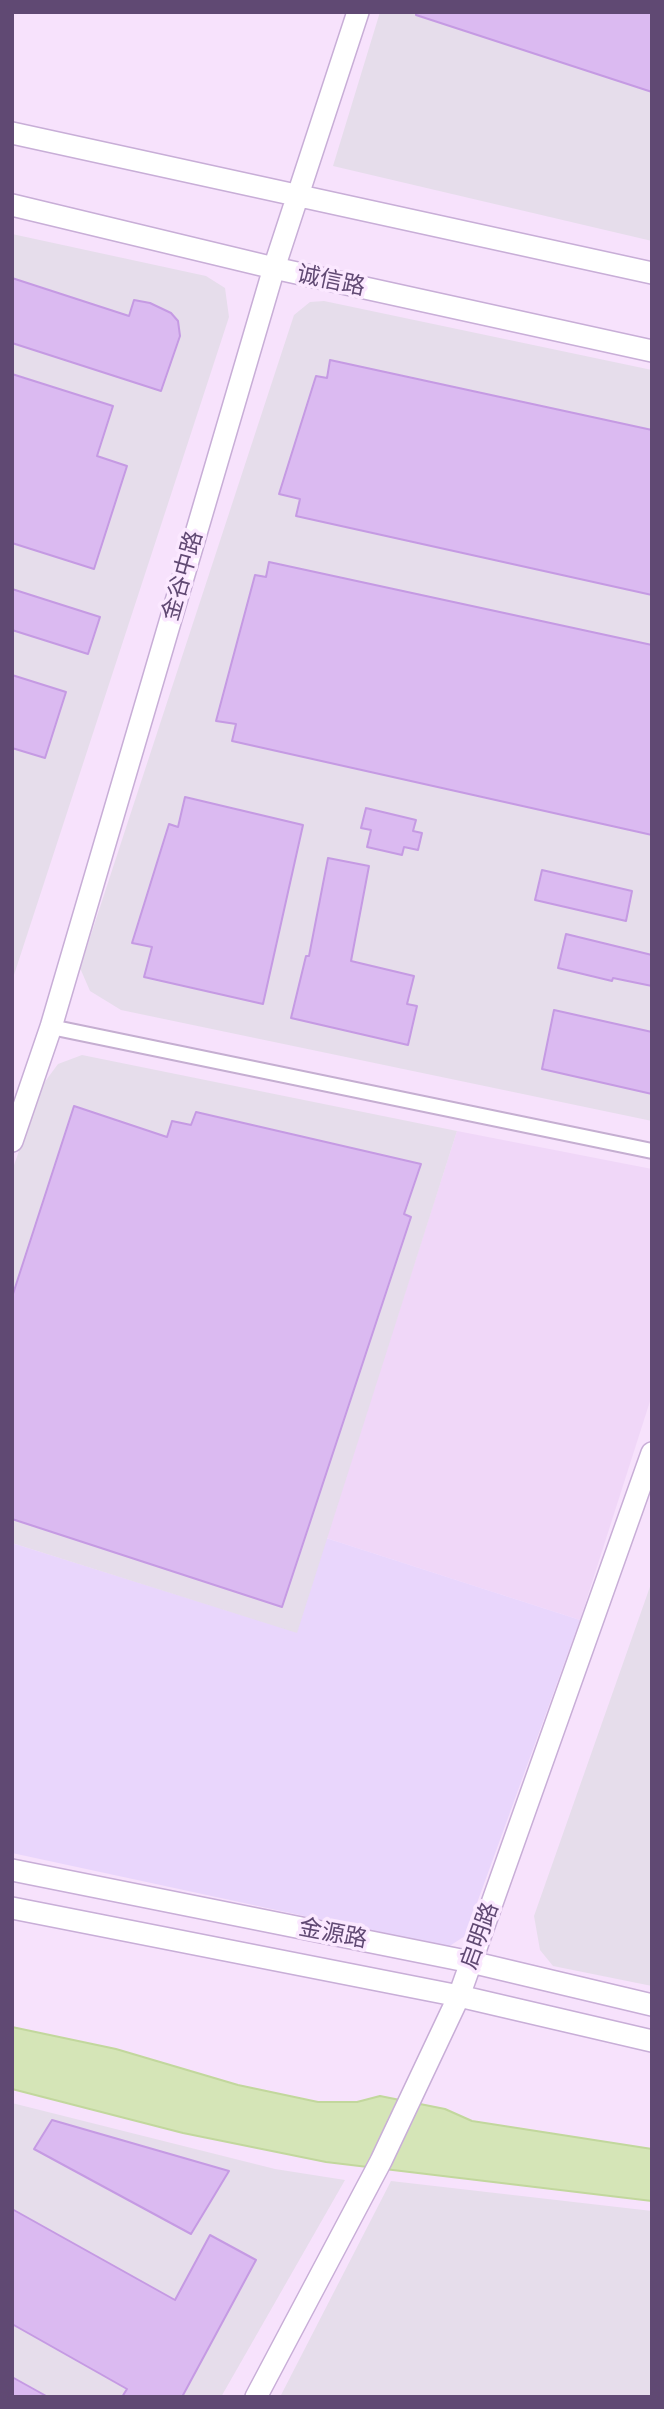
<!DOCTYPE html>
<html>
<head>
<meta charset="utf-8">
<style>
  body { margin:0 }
  #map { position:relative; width:664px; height:2409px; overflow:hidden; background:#f7e2fc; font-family:Montserrat,sans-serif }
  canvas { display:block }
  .frame { position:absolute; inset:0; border:14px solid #604973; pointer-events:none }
</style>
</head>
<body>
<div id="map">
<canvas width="664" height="2409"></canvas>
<div class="frame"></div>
</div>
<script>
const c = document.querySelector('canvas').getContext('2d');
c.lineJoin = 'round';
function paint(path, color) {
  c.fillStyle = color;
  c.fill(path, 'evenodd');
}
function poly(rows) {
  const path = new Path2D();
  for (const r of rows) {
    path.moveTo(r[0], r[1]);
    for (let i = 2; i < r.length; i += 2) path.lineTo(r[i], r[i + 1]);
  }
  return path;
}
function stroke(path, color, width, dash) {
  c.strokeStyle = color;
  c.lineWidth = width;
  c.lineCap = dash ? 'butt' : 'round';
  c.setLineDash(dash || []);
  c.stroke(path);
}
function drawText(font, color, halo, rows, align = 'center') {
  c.font = font + ' Montserrat,"Noto Sans SC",sans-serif';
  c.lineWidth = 7;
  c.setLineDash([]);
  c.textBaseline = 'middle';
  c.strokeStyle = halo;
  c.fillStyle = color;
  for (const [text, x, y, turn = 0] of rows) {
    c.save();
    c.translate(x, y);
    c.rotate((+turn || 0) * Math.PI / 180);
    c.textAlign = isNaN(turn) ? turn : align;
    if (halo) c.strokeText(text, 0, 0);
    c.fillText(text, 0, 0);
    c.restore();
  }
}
paint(poly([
  [457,1131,652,1169,652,1395,580,1620,326,1538]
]), '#f0d7f8');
paint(poly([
  [326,1538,580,1620,465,1936,448,1947,12,1853,12,1543,296,1632]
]), '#e9d6fc');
paint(poly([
  [380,12,652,12,652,241,333,166],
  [12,234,206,276,225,288,229,317,12,981],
  [324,301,652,370,652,1121,121,1010,90,991,80,968,294,315,310,302],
  [82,1055,457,1131,297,1633,12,1543,12,1171,41,1087,58,1064],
  [652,1581,652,1986,553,1966,540,1950,534,1916],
  [12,2103,275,2169,345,2180,221,2397,12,2397],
  [391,2181,652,2211,652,2397,280,2397]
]), '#e6ddeb');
const water = poly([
  [12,2027,116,2049,238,2085,318,2102,357,2102,380,2096,445,2109,472,2121,652,2149,652,2201,326,2162,183,2133,12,2089,12,2027]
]);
paint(water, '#d5e5b7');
stroke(water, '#c2d79d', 2);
const building = poly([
  [416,12,652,12,652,92,416,15,416,12],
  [12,278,129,316,134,300,150,303,171,313,178,321,180,336,161,391,12,343,12,278],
  [330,360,652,430,652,595,296,516,300,499,279,494,316,376,327,378,330,360],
  [12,374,113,406,97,456,127,466,94,569,12,543,12,374],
  [269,562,652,645,652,835,232,741,236,724,216,721,255,575,266,577,269,562],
  [12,589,100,617,88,654,12,630,12,589],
  [12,675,66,692,45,758,12,748,12,675],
  [185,797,303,825,263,1004,144,977,152,947,132,943,169,824,178,827,185,797],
  [366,808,416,820,413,831,422,833,418,850,404,847,402,855,367,847,371,830,361,828,366,808],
  [328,858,369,866,351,961,414,976,407,1004,417,1006,408,1045,291,1018,306,956,309,956,328,858],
  [542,870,632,891,626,921,535,900,542,870],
  [566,934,652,955,652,986,613,978,612,981,558,968,566,934],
  [554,1010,652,1032,652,1094,542,1069,554,1010],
  [74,1106,167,1137,172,1121,191,1125,196,1112,421,1164,404,1214,411,1217,282,1607,12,1519,12,1297,74,1106],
  [52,2120,229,2171,191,2234,34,2149,52,2120],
  [12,2209,175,2300,210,2235,256,2260,182,2397,122,2397,127,2389,12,2324,12,2209],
  [12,2377,48,2397,12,2397,12,2377]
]);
paint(building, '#dbbaf1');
stroke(building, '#c59ae3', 2);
const street = poly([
  [51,1027,652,1151]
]);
const secondary = poly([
  [12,133,652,273],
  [12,205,274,268,652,351],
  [12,1141,51,1027,274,268,358,12],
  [12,1870,471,1962,652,2005],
  [12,1908,459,1996,652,2041],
  [256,2397,381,2161,459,1996,652,1453]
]);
stroke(street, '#c5aed1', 18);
stroke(secondary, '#c8aed7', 24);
stroke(street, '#fff', 14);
stroke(secondary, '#fff', 21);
drawText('23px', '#604973', '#fbe8ff', [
  ["诚信路",331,281,12],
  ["金谷中路",183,576,-74],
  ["金源路",333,1934,11],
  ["启明路",480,1936,-70]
]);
</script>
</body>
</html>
